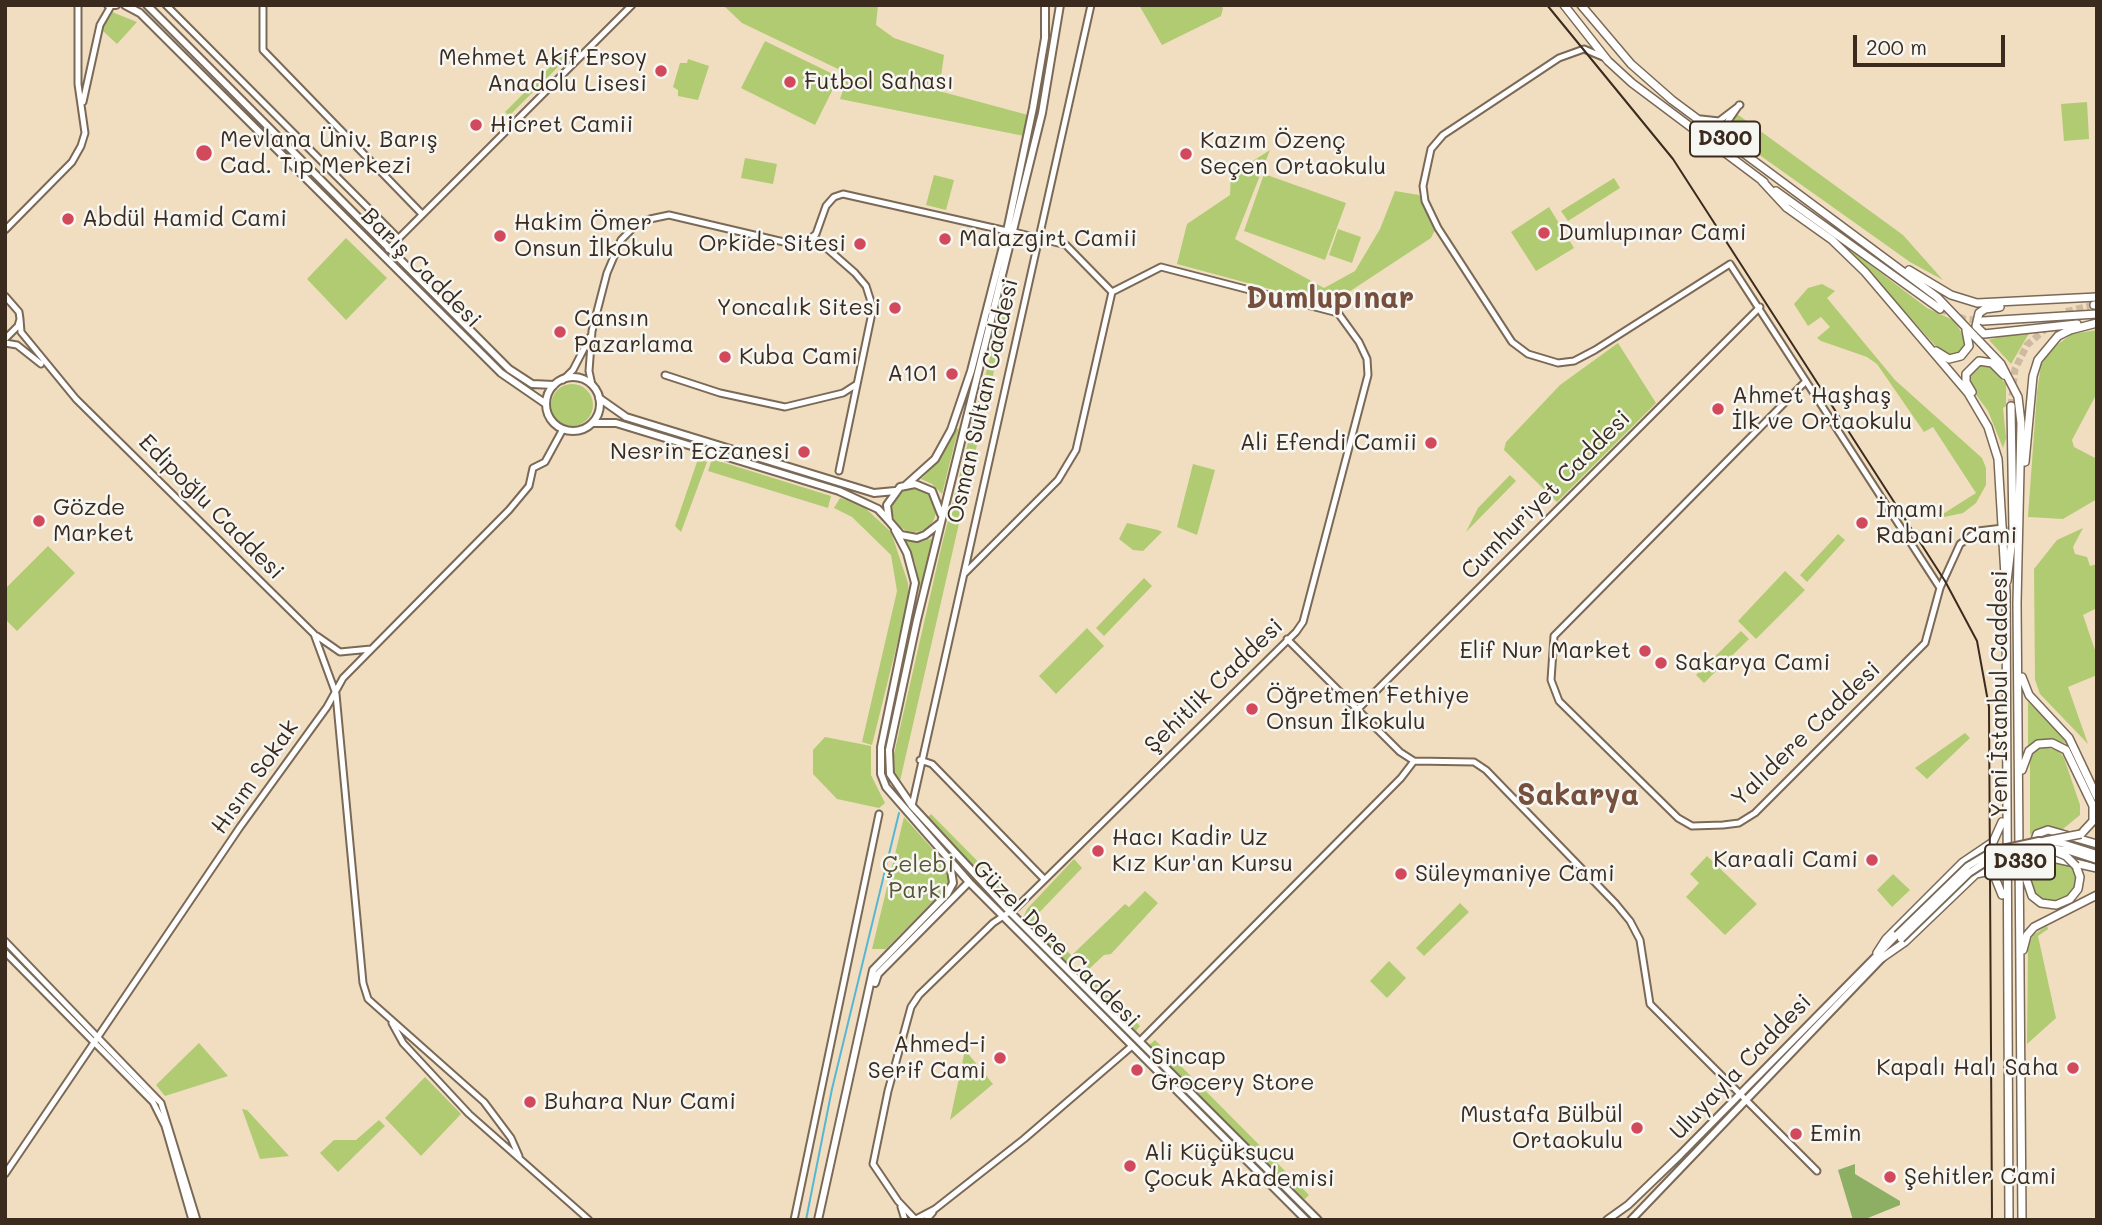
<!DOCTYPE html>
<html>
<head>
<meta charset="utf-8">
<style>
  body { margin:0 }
  #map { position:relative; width:2102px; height:1225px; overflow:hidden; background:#f1dec0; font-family:Mali,sans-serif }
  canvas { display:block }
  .frame { position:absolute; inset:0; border:7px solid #3b2a1e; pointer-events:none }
  .scale { position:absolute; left:1853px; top:35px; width:152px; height:32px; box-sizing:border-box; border:4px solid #3b2a1e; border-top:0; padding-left:9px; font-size:21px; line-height:24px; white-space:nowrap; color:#3b2a1e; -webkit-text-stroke:5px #f6f6f2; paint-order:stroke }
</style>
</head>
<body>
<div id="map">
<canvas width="2102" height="1225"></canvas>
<div class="frame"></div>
<div class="scale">200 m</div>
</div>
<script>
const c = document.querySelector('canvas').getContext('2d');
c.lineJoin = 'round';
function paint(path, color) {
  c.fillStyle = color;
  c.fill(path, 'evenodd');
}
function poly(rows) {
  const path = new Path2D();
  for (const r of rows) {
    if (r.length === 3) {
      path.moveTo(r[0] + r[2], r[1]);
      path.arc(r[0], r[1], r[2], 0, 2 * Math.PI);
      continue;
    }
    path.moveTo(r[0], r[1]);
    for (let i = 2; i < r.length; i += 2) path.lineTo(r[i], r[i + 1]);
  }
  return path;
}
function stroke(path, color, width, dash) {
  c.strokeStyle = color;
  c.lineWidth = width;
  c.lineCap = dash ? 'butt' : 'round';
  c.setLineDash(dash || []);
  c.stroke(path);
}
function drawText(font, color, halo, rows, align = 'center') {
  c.font = font + ' Mali,sans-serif';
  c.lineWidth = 5;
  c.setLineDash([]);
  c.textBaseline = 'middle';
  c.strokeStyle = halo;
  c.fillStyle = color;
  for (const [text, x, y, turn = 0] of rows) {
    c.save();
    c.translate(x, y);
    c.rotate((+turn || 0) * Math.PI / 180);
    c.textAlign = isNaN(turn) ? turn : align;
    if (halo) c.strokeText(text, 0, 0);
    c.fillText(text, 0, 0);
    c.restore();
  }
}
paint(poly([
  [723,5,878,5,876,25,894,38,944,55,939,91,1028,115,1024,136,840,99,845,84,838,69,742,23],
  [1139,5,1220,5,1223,8,1221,16,1162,45],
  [112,12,137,22,117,44,103,31,107,14],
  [765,41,839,77,815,125,741,88],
  [568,49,572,53,509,116,505,112],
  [688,59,709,66,698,100,678,96,678,90,673,87,680,63,687,63],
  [2087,102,2089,139,2064,141,2061,104],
  [1737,114,1903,235,1943,280,1910,262,1744,144,1733,130,1727,128],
  [1270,150,1235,239,1324,288,1355,271,1380,229,1395,191,1419,195,1435,230,1431,238,1329,305,1177,264,1187,224,1230,195,1231,175],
  [745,158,777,164,773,184,741,178],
  [1264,174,1346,203,1325,260,1244,231],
  [934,175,954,180,946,210,926,205],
  [1614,178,1620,188,1568,221,1561,211],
  [1549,207,1574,248,1536,271,1511,232],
  [1338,229,1361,237,1352,263,1329,255],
  [346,238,387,278,346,320,307,279],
  [1848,248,1927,308,1955,321,1966,341,1960,353,1950,356,1941,352],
  [1822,284,1835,291,1827,298,1895,380,1982,458,1986,468,1986,485,1976,503,1963,513,1935,519,1976,493,1933,427,1924,432,1877,364,1867,357,1821,341,1817,338,1830,327,1821,317,1808,326,1794,304,1808,288],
  [1007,314,900,781,896,780,892,763,942,544,998,326,1002,316],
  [2031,330,2011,364,1989,340,2013,332],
  [2097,330,2097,393,2072,440,2074,447,2097,459,2097,499,2063,519,2028,517,2037,392,2041,365,2050,350,2072,334],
  [1618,343,1656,403,1557,502,1504,450,1506,442,1560,385],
  [1979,364,1989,365,2006,384,2006,406,2003,408,2006,438,2003,448,1988,411,1969,385,1969,375],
  [572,405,21],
  [959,428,954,446,942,494,932,484,921,479,934,466,955,430],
  [698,459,707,462,681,532,675,526],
  [712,459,831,496,828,508,708,471],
  [1193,464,1215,470,1197,535,1177,527],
  [1510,475,1516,481,1466,532,1478,508],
  [914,510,22],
  [840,498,861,504,891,532,908,583,909,596,872,745,862,742,897,591,891,555,852,517,834,508],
  [1127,523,1158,530,1162,532,1143,551,1133,550,1119,539],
  [2083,528,2073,547,2075,554,2087,557,2090,566,2097,564,2097,608,2083,615,2097,656,2097,675,2068,687,2088,744,2040,694,2035,680,2034,569,2057,540],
  [1838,534,1845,540,1807,582,1800,575],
  [934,538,922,590,920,590,915,562,905,540,921,542],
  [48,546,75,573,17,631,5,619,5,589],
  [1785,571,1805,590,1756,639,1738,621],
  [1144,578,1152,586,1104,636,1096,628],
  [1087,628,1104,646,1056,694,1039,676],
  [1741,631,1749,639,1704,683,1696,675],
  [2028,702,2056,727,2067,744,2050,738,2028,747],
  [1965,733,1970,738,1927,779,1915,768],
  [825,737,871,746,871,775,885,803,879,808,837,799,813,774,813,750],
  [2045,747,2059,751,2064,758,2080,805,2080,815,2063,829,2042,827,2030,835,2030,759,2037,749],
  [931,814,1011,895,1005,902,927,818],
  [904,817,947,865,949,878,946,888,886,949,872,949],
  [1707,856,1757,904,1725,935,1686,897,1699,883,1690,874],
  [1074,859,1082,868,1034,918,1072,956,1066,962,1023,918,1027,909],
  [2038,860,2073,866,2077,877,2075,887,2069,896,2055,902,2046,901,2031,889,2031,864,2038,864],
  [1893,874,1910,890,1892,907,1877,890],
  [1145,891,1158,903,1111,954,1104,955,1089,969,1073,954,1125,904,1129,907],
  [1460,903,1469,912,1424,956,1416,948],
  [2047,926,2048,929,2038,936,2056,1018,2027,1044,2028,947,2033,935],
  [1389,961,1406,978,1387,998,1370,981],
  [1085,970,1140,1026,1136,1031,1079,975],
  [1155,1040,1309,1195,1305,1199,1296,1194,1149,1045],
  [199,1043,228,1076,165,1096,156,1085],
  [965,1050,993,1084,950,1120],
  [425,1077,461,1114,421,1156,385,1118],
  [242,1109,247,1110,289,1156,260,1159],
  [379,1120,385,1126,338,1172,320,1153,334,1140,356,1140]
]), '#b0cb72');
paint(poly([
  [1855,1164,1855,1174,1900,1201,1900,1205,1863,1220,1853,1220,1838,1170]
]), '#8caf64');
stroke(poly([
  [806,1220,832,1089,899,813]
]), '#56b7d5', 2);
stroke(poly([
  [1940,309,1964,319,1983,321],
  [2011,406,2015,369,2027,345,2065,312,2094,305]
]), '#cdbaa0', 7, [7, 3.5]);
const tertiary = poly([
  [166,5,398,238],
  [263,5,263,50,422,214],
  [1603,57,1584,49,1559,58,1443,135,1431,149,1423,186,1425,201,1438,228,1512,342,1528,354,1558,363,1574,361,1595,350,1730,264,1940,588],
  [83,102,100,25,111,6],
  [1701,119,1719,121,1740,105],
  [1732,143,1726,124,1739,105],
  [5,230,72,162,81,146,85,133,78,84,78,5],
  [814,237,855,273,866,286,873,308,839,471],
  [388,249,632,5],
  [5,296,19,312,20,319,18,326,5,339],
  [20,319,21,332,76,399,314,634,336,694,363,983,368,999,484,1102,511,1138,519,1156],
  [5,343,17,345,41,364],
  [665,375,720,393,785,407,843,393,857,384],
  [563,380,573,370,590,337],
  [1806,381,1554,636,1551,680,1559,701,1678,818,1692,826,1723,825,1739,823,1755,813,1925,643,1940,588,1960,544,1978,531,2003,528],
  [592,385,589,371,592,331,607,273,621,240,633,228,650,219,669,215,788,243,806,242,816,234,826,206,834,197,843,194,1007,231],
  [964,574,1058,480,1076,450,1112,292],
  [317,636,340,652,371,649],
  [1287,639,1400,752,1414,761,1474,762,1486,770,1616,904,1630,921,1640,940,1650,1004,1817,1171],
  [1358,709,1760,307],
  [920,760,932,764,1044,879],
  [912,806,1091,5],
  [5,941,161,1103,197,1220],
  [5,952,153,1102,165,1126,192,1220],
  [392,1023,403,1043,469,1114,589,1220],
  [1140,1041,1401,778,1414,761],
  [5,1174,240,827,327,707,343,678,509,510,529,486,533,468,545,462,563,429],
  [901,1207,905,1220],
  [914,1218,898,1201,873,1164,888,1091,911,1007,919,995,993,923,1017,907,1296,632,1303,622,1368,375,1367,359,1359,342,1338,313,1161,267,1112,292,1066,245,1014,232],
  [916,1219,935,1209,1024,1139,1132,1046],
  [794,1220,879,814],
  [926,1220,933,1212]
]);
const secondary = poly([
  [108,5,116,5],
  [125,5,140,13,501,373,546,404],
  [147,5,509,369,532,384,554,385],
  [1060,5,1042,113,917,620,889,750,890,774,912,806,1011,913,1318,1220],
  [573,404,27],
  [599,398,626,417,874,493,895,491],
  [592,423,616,423,839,491,878,509,889,521],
  [906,485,935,459,951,430,971,371,1007,231,1033,108,1045,38,1045,5],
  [939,524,925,535,917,538,901,535,889,521,887,505,900,487,915,484,932,491,941,514],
  [895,530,907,553,915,583,881,747,881,774,886,787,969,882,1306,1220],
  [875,983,878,974,969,882],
  [818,1220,873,970,947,894,953,883,950,864],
  [1607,1220,1628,1205,1680,1155,1897,935],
  [1631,1220,1884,956]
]);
const trunk = poly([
  [1564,5,1608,61,1632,83,1764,182],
  [1581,5,1631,64,1672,100,1937,297,2001,364,2018,397,2021,423,2017,603,2022,1220],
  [1762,181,1787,208,1832,240,1865,272,1968,393,1988,427,1998,459,2006,592,2009,1220],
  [1776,191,1940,309],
  [1909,270,1951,295,1977,303,2097,297],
  [2094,305,2097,305],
  [2000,307,1985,309,1979,313,1976,326,1984,334,2077,324],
  [1983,321,2097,314],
  [1936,351,1949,359,1961,356,1969,346,1966,330],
  [1972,392,1966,382,1966,374,1979,361,1992,363,2004,375],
  [2025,462,2033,376,2038,360,2058,336,2070,330,2097,323],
  [2007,581,2013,530,2011,406],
  [2022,677,2029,695,2069,738,2097,797],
  [2022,770,2029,751,2038,744,2052,743,2066,750,2093,806,2093,821,2081,834],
  [2097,844,2048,830,2037,834,2034,843,2039,855,2097,868],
  [2023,869,2032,896,2041,903,2056,905,2070,899,2078,889,2080,877,2076,866],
  [2023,950,2027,935,2034,927,2097,895],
  [1877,953,1886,939,1962,863,1993,842,2002,822],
  [1882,958,1905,942,1976,874,1985,872,1994,875,2002,895]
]);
stroke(tertiary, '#7b6957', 9);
stroke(secondary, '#7b6957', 10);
stroke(trunk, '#7b6957', 10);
stroke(tertiary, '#fff', 5);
stroke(secondary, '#fff', 6);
stroke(trunk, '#fff', 7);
stroke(poly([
  [1547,5,1673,159,1945,581,1977,641,1989,707,1992,1220]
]), '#3b2a1e', 2);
const secondaryBridge = poly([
  [1897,935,1968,866,1993,851,2039,841,2062,843,2097,854],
  [1901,939,1969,873,1995,856,2039,847,2066,850,2097,860]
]);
const trunkBridge = poly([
  [2045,841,2081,834],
  [2045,847,2066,856,2076,866]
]);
stroke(secondaryBridge, '#7b6957', 10, []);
stroke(trunkBridge, '#7b6957', 10, []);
stroke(secondaryBridge, '#fff', 6);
stroke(trunkBridge, '#fff', 7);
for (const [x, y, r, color] of [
  [661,71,7,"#d1495b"],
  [790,82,7,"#d1495b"],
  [476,125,7,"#d1495b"],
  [204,153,9,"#d1495b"],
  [1186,154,7,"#d1495b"],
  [68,219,7,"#d1495b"],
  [1544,233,7,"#d1495b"],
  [500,236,7,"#d1495b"],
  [945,239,7,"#d1495b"],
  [860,244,7,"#d1495b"],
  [895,308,7,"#d1495b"],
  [560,332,7,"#d1495b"],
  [725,357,7,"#d1495b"],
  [952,374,7,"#d1495b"],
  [1718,409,7,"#d1495b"],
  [1431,443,7,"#d1495b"],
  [804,452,7,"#d1495b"],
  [39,521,7,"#d1495b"],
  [1862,523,7,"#d1495b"],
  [1645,651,7,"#d1495b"],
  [1661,663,7,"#d1495b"],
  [1252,709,7,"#d1495b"],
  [1098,851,7,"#d1495b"],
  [1872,860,7,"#d1495b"],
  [1401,874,7,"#d1495b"],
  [1000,1058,7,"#d1495b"],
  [2073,1068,7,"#d1495b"],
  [1137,1070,7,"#d1495b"],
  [530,1102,7,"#d1495b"],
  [1637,1128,7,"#d1495b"],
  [1796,1134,7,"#d1495b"],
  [1130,1166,7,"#d1495b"],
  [1890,1177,7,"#d1495b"]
]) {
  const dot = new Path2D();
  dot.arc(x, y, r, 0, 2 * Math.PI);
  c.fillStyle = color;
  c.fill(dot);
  stroke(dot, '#f6f6f2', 2.5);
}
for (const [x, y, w] of [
  [1725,139,70],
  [2020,862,70]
]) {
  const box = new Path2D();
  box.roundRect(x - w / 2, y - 17.5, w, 35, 5);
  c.fillStyle = '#f6f6f2';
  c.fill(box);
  stroke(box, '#3b2a1e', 2);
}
drawText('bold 21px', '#3b2a1e', null, [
  ["D300",1725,139],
  ["D330",2020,862]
]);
drawText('23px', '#3b2a1e', '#f6f6f2', [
  ["Mehmet Akif Ersoy",647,58,"right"],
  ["Anadolu Lisesi",647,84,"right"],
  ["Futbol Sahası",804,82],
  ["Hicret Camii",490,125],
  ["Mevlana Üniv. Barış",220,140],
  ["Cad. Tıp Merkezi",220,166],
  ["Kazım Özenç",1200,141],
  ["Seçen Ortaokulu",1200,167],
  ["Abdül Hamid Cami",82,219],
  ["Hakim Ömer",514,223],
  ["Onsun İlkokulu",514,249],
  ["Dumlupınar Cami",1558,233],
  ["Malazgirt Camii",959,239],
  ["Orkide Sitesi",846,244,"right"],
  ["Yoncalık Sitesi",881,308,"right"],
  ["Cansın",574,319],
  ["Pazarlama",574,345],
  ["Kuba Cami",739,357],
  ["A101",938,374,"right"],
  ["Ahmet Haşhaş",1732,396],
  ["İlk ve Ortaokulu",1732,422],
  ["Ali Efendi Camii",1417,443,"right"],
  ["Nesrin Eczanesi",790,452,"right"],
  ["Gözde",53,508],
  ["Market",53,534],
  ["İmamı",1876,510],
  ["Rabani Cami",1876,536],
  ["Elif Nur Market",1631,651,"right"],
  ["Sakarya Cami",1675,663],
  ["Öğretmen Fethiye",1266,696],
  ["Onsun İlkokulu",1266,722],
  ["Hacı Kadir Uz",1112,838],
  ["Kız Kur'an Kursu",1112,864],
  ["Karaali Cami",1858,860,"right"],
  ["Süleymaniye Cami",1415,874],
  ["Ahmed-i",986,1045,"right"],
  ["Serif Cami",986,1071,"right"],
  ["Sincap",1151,1057],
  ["Grocery Store",1151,1083],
  ["Kapalı Halı Saha",2059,1068,"right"],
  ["Buhara Nur Cami",544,1102],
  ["Mustafa Bülbül",1623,1115,"right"],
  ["Ortaokulu",1623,1141,"right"],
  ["Emin",1810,1134],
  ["Ali Küçüksucu",1144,1153],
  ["Çocuk Akademisi",1144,1179],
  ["Şehitler Cami",1904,1177]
], 'left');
drawText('23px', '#3b2a1e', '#f6f6f2', [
  ["Barış Caddesi",421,268,45],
  ["Osman Sultan Caddesi",983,401,-77],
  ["Cumhuriyet Caddesi",1546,495,-45],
  ["Edipoğlu Caddesi",211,507,45],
  ["Şehitlik Caddesi",1214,686,-44],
  ["Yeni İstanbul Caddesi",2000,694,-90],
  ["Yalıdere Caddesi",1806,734,-44],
  ["Hısım Sokak",255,777,-55],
  ["Güzel Dere Caddesi",1056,944,45],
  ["Uluyayla Caddesi",1741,1067,-46]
]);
drawText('23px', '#585233', '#f6f6f2', [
  ["Çelebi",918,865],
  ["Parkı",918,891]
]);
drawText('bold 30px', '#76503d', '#f6f6f2', [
  ["Dumlupınar",1330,299],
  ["Sakarya",1578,796]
]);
</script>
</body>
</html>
